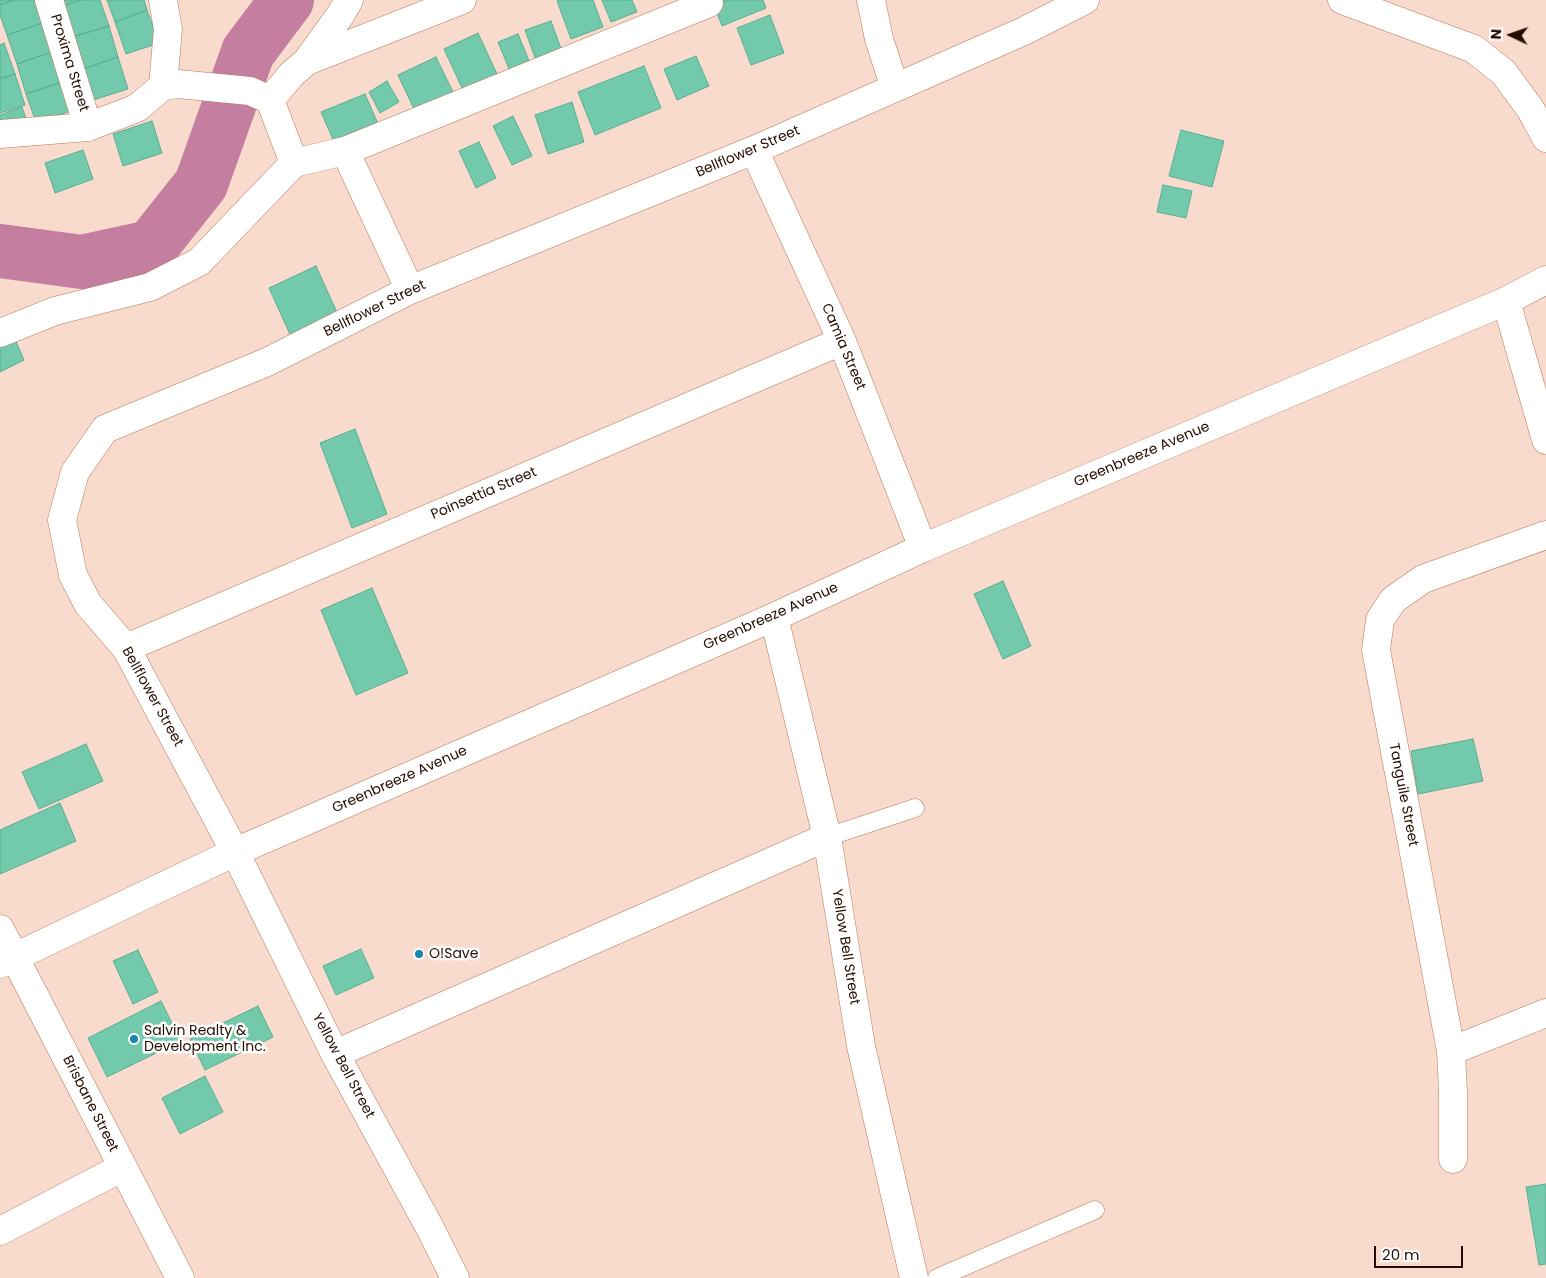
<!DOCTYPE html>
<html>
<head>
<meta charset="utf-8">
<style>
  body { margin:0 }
  #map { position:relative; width:1546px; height:1278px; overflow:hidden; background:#f8dbcd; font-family:Poppins,sans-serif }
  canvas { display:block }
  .north { position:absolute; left:1486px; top:10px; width:50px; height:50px; -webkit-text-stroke:4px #fff; paint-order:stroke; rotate:273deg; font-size:14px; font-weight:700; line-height:20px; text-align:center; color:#240c01 }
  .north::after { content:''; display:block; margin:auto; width:18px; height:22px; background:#240c01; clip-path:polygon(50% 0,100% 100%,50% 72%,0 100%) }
  .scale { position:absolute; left:1374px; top:1246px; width:89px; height:22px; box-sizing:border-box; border:2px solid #240c01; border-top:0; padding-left:6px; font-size:15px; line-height:18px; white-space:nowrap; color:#240c01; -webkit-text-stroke:4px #fff; paint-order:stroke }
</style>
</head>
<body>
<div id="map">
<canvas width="1546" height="1278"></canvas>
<div class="north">N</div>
<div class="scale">20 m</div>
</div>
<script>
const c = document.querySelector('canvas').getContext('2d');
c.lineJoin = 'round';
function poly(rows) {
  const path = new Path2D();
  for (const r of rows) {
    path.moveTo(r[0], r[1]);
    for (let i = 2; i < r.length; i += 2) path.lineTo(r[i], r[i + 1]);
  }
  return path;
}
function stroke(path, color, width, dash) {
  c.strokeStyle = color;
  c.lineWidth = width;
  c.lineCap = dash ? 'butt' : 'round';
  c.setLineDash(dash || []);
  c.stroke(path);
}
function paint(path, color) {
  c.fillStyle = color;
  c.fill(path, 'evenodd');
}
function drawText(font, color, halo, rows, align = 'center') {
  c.font = font + ' Poppins,sans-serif';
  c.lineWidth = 5;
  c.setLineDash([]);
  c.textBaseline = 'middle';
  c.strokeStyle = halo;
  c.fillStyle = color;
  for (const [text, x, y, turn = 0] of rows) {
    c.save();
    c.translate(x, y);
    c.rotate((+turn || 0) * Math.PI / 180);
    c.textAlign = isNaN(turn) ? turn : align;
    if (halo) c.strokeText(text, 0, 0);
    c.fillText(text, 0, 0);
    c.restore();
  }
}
stroke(poly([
  [0,251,82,262,151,247,201,184,248,52,287,0]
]), '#c37ea0', 54);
const building = poly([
  [0,0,14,0,0,5,0,0],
  [14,0,38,0,45,22,7,35,0,15,0,5,14,0],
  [57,0,81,0,60,7,57,0],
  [81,0,100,0,109,26,69,38,60,7,81,0],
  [107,0,144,0,147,10,115,22,107,0],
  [559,0,593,0,603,27,571,39,557,1,559,0],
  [602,0,632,0,637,12,611,22,602,0],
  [712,0,763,0,766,8,722,26,712,0],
  [147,10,159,43,126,54,115,22,147,10],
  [770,15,784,53,751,65,737,28,770,15],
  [551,21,563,54,537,63,525,30,551,21],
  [45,22,55,51,17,64,7,35,45,22],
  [109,26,118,57,80,70,69,38,109,26],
  [478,33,497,74,463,90,444,49,478,33],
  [518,34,532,68,512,76,498,42,518,34],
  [4,43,15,74,0,79,0,45,4,43],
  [55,51,65,81,26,94,17,64,55,51],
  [696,56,709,86,677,100,664,69,696,56],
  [118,57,128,89,90,101,80,70,118,57],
  [436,57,453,92,415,111,398,75,436,57],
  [644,66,661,108,595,135,578,92,644,66],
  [15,74,25,105,0,113,0,79,15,74],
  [65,81,74,110,36,122,26,94,65,81],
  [387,81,399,102,380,113,369,92,387,81],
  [365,94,379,126,335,144,321,112,365,94],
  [572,102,584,142,548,154,535,115,572,102],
  [22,107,29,127,0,123,0,115,22,107],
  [513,116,532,156,512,165,493,126,513,116],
  [152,121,162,153,123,166,113,134,152,121],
  [1181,130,1224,141,1212,187,1169,176,1181,130],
  [479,142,496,178,476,188,459,151,479,142],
  [83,150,93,179,55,193,45,163,83,150],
  [1163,185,1192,191,1186,218,1157,212,1163,185],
  [316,266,340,319,293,341,269,288,316,266],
  [14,337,24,360,0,372,0,343,14,337],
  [355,429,387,514,352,528,320,443,355,429],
  [1003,581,1031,646,1003,659,974,594,1003,581],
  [372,588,408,673,356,695,321,610,372,588],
  [1473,739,1483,781,1418,794,1411,751,1473,739],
  [86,744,103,781,39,809,22,772,86,744],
  [60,803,76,841,0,874,0,830,60,803],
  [361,949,374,978,336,995,323,966,361,949],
  [138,950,158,992,133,1004,113,961,138,950],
  [161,1001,181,1041,107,1077,88,1038,161,1001],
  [258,1006,273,1037,205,1070,190,1039,258,1006],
  [205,1076,223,1112,180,1134,162,1098,205,1076],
  [1546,1184,1546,1264,1539,1265,1526,1187,1546,1184]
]);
paint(building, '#73c9ab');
stroke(building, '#5aaf92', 1);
const service = poly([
  [827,837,915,808],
  [937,1278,1095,1210]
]);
const minor = poly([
  [49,0,88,127],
  [871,0,879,39,895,88],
  [1342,0,1474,49,1504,73,1531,110,1546,138],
  [307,61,462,0],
  [163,86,168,29,163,0],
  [270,100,292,74,307,61,341,14,349,0],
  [0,134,88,127,137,108,163,86],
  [754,150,842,341,923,548],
  [345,151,410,290],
  [294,163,345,151,709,3,708,0],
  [1506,301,1546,440],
  [0,333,55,311,150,287,199,262,294,163,270,100,250,91,178,84,163,86],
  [774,617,827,837,861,1046,914,1278],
  [126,648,842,341],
  [0,929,180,1278],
  [1451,1051,1546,1013],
  [335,1054,827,837],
  [1453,1159,1453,1093,1451,1051,1376,650,1380,620,1393,600,1423,579,1546,535],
  [0,1231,123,1167],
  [455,1278,430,1228,335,1054,235,852,126,648,88,604,73,575,62,520,75,472,105,429,267,362,410,290,754,150,1024,31,1085,0]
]);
const tertiary = poly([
  [0,964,235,852,774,617,923,548,1506,301,1546,280]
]);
stroke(service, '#b97956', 19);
stroke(minor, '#b97956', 29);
stroke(tertiary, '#b97956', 29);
stroke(service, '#fff', 18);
stroke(minor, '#fff', 28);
stroke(tertiary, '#fff', 28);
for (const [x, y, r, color] of [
  [419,954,5,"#1885ad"],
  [134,1039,5,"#1885ad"]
]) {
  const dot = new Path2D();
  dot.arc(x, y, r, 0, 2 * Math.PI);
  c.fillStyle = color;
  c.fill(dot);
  stroke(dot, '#fff', 2);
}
drawText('14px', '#240c01', '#fff', [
  ["Proxima Street",69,63,73],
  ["Bellflower Street",748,152,-23],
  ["Bellflower Street",375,309,-26],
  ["Camia Street",843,347,67],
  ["Greenbreeze Avenue",1142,455,-23],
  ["Poinsettia Street",484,494,-23],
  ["Greenbreeze Avenue",771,617,-24],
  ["Bellflower Street",152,697,61],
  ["Greenbreeze Avenue",400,780,-24],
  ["Tanguile Street",1403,795,79],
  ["Yellow Bell Street",845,947,81],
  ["Yellow Bell Street",343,1066,62],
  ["Brisbane Street",90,1104,63]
]);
drawText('14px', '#240c01', '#fff', [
  ["O!Save",429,954],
  ["Salvin Realty &",144,1031],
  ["Development Inc.",144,1047]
], 'left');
</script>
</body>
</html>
